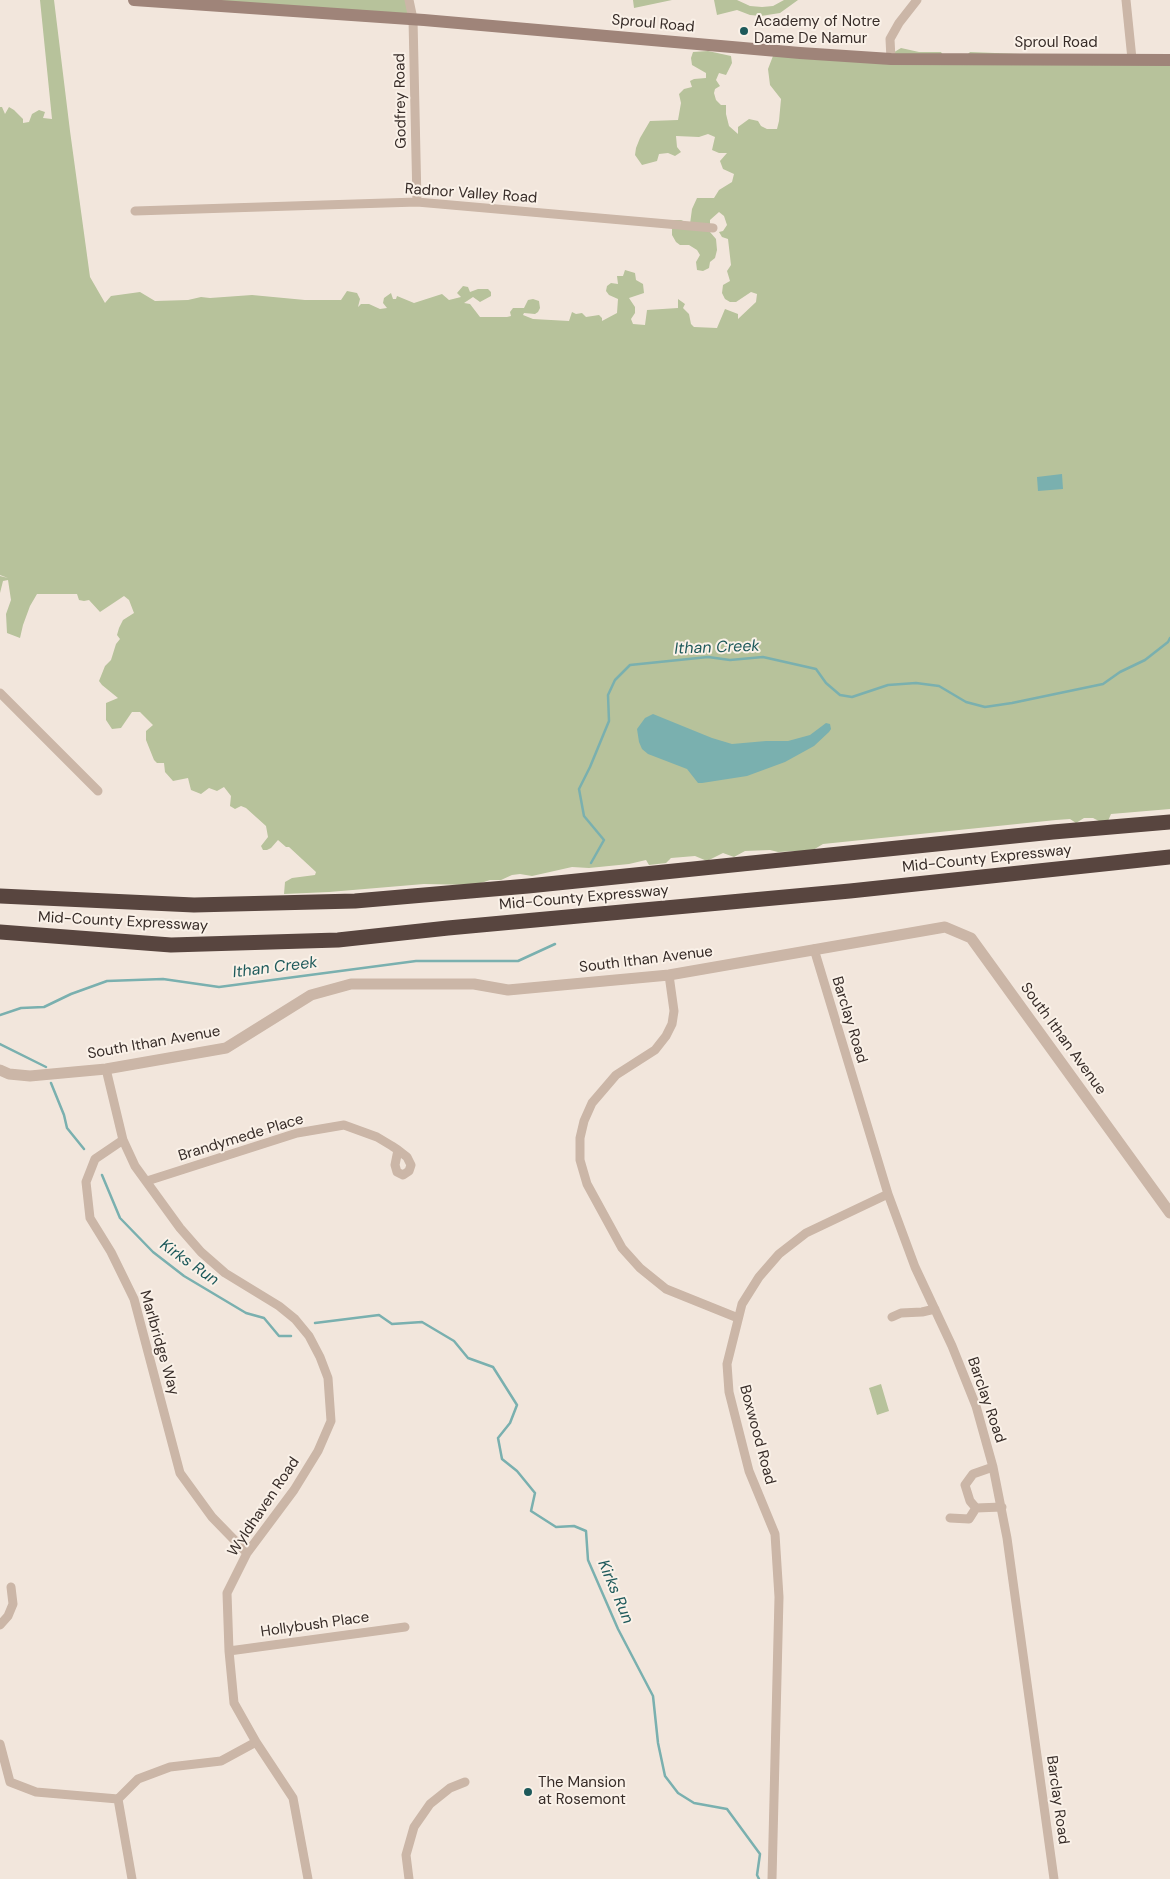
<!DOCTYPE html>
<html>
<head>
<meta charset="utf-8">
<style>
  body { margin:0 }
  canvas { display:block; background:#f2e6dc }
</style>
</head>
<body>
<canvas width="1170" height="1879"></canvas>
<script>
const c = document.querySelector('canvas').getContext('2d');
c.lineJoin = 'round';
function paint(path, color) {
  c.fillStyle = color;
  c.fill(path, 'evenodd');
}
function poly(rows) {
  const path = new Path2D();
  for (const r of rows) {
    path.moveTo(r[0], r[1]);
    for (let i = 2; i < r.length; i += 2) path.lineTo(r[i], r[i + 1]);
  }
  return path;
}
function stroke(path, color, width, dash) {
  c.strokeStyle = color;
  c.lineWidth = width;
  c.lineCap = dash ? 'butt' : 'round';
  c.setLineDash(dash || []);
  c.stroke(path);
}
function drawText(font, color, halo, rows, align = 'center') {
  c.font = font + ' "DM Sans",sans-serif';
  c.lineWidth = 4;
  c.setLineDash([]);
  c.textBaseline = 'middle';
  c.strokeStyle = halo;
  c.fillStyle = color;
  for (const [text, x, y, turn = 0] of rows) {
    c.save();
    c.translate(x, y);
    c.rotate((+turn || 0) * Math.PI / 180);
    c.textAlign = isNaN(turn) ? turn : align;
    if (halo) c.strokeText(text, 0, 0);
    c.fillText(text, 0, 0);
    c.restore();
  }
}
paint(poly([
  [40,0,54,0,70,131,90,277,105,303,111,296,140,292,155,301,188,300,201,297,210,298,252,295,305,300,341,300,347,291,357,293,360,299,358,307,361,304,369,304,380,309,387,308,383,303,384,298,391,293,393,299,396,299,397,296,414,303,442,294,449,300,461,297,457,293,463,286,468,287,470,292,478,289,488,289,491,292,491,296,480,302,473,297,464,303,470,304,480,317,507,317,511,316,510,312,513,308,524,308,528,300,533,299,539,301,540,308,538,312,535,314,524,313,523,315,533,319,569,321,572,312,576,314,582,313,586,317,599,315,602,318,602,321,617,313,618,299,609,295,606,291,607,286,611,283,618,284,617,276,623,276,625,270,635,273,636,280,643,284,644,293,629,298,635,307,635,313,631,319,633,324,645,325,647,310,678,308,678,299,685,304,683,308,689,314,691,324,694,327,717,328,725,309,738,314,738,319,756,302,757,294,751,292,736,302,730,302,725,299,722,293,723,285,730,281,727,271,731,265,728,239,722,237,719,232,723,231,727,225,724,216,719,212,710,220,710,232,716,239,717,250,715,258,710,262,709,268,703,271,697,270,696,262,700,255,697,250,689,245,680,245,676,242,672,235,672,229,673,220,681,220,690,224,692,209,697,198,714,198,719,190,732,182,734,174,723,169,720,161,727,153,719,153,712,150,715,137,708,134,699,137,676,136,677,147,681,152,675,156,668,153,659,154,657,161,642,165,635,155,636,148,640,138,650,121,678,120,681,103,679,94,684,89,692,87,690,81,694,79,706,78,706,73,692,65,691,58,693,52,708,51,731,56,732,63,726,75,719,73,716,80,720,86,715,89,714,93,716,100,721,105,726,105,726,114,729,126,738,134,738,127,749,119,758,121,761,126,767,129,777,129,779,121,781,99,770,85,768,69,773,56,891,54,901,48,919,52,941,52,943,55,966,56,970,52,1170,60,1170,809,1111,814,1108,821,1099,821,1093,818,1084,818,1076,823,1070,819,1056,820,823,844,808,853,795,851,778,852,770,850,745,851,734,857,723,853,707,861,695,856,671,858,666,863,649,865,646,860,629,864,589,868,572,867,532,876,520,874,512,875,501,880,490,880,475,885,424,884,329,892,284,894,285,882,292,878,315,875,316,872,289,847,286,847,278,840,271,848,267,850,263,850,261,846,268,837,266,826,246,808,241,806,235,809,230,806,231,796,224,787,217,791,209,788,201,794,191,790,188,778,173,781,165,772,164,763,157,763,154,760,146,740,146,731,153,725,140,712,132,712,121,728,112,729,106,720,106,703,118,698,102,685,99,681,105,666,111,660,116,644,120,639,117,635,119,628,123,620,134,613,129,600,124,596,100,612,89,600,84,601,79,600,77,594,37,594,30,606,23,625,20,638,7,633,6,614,11,600,8,580,3,581,0,593,0,576,8,578,0,575,0,107,2,107,5,114,9,107,14,110,23,119,23,123,29,122,32,114,39,110,45,112,43,118,52,119],
  [134,0,409,0,413,19],
  [633,0,672,0,634,8],
  [714,0,737,0,750,6,762,7,773,6,784,0,798,0,780,13,761,16,750,15,737,10,717,15],
  [881,1384,889,1411,877,1415,869,1388]
]), '#b7c29b');
paint(poly([
  [1062,474,1063,489,1038,491,1037,477],
  [653,714,712,738,732,744,766,741,788,741,810,735,826,723,830,724,831,729,829,732,814,746,785,762,747,776,702,783,698,783,687,769,648,754,642,749,639,742,637,729,645,718]
]), '#7ab0af');
stroke(poly([
  [591,863,604,840,584,816,579,789,590,767,609,721,608,695,615,680,630,665,708,657,730,660,763,657,816,669,826,683,840,695,852,697,888,685,916,683,939,686,966,702,985,707,1012,703,1103,684,1120,672,1145,660,1168,642,1170,638],
  [0,1015,21,1008,44,1007,71,994,107,981,163,979,219,987,416,961,518,961,555,944],
  [0,1044,46,1067],
  [51,1083,64,1115,67,1128,84,1149],
  [102,1175,120,1218,153,1252,184,1276,246,1313,264,1318,279,1336,291,1336],
  [315,1323,379,1315,392,1324,422,1322,454,1341,468,1358,493,1367,517,1405,510,1423,498,1438,502,1459,517,1471,535,1493,531,1511,556,1527,574,1526,586,1531,588,1560,618,1629,653,1696,658,1743,665,1776,678,1793,694,1803,727,1809,760,1854,757,1875,759,1879]
]), '#7ab0af', 2.5);
stroke(poly([
  [409,0,413,19,417,202],
  [1126,0,1132,59],
  [891,59,890,39,899,23,917,0],
  [135,211,417,202,713,228],
  [0,693,98,791],
  [814,949,888,1194,915,1267,952,1346,976,1406,993,1467,1007,1538,1054,1879],
  [669,975,674,1011,672,1024,666,1036,655,1050,616,1075,592,1103,584,1121,580,1138,580,1160,587,1184,622,1248,640,1268,666,1289,738,1318],
  [106,1069,123,1140,135,1166,180,1228,201,1252,225,1273,279,1306,295,1319,309,1336,320,1357,328,1378,331,1421,318,1451,294,1490,247,1553,227,1593,229,1651,234,1703,256,1742,293,1798,308,1879],
  [123,1140,95,1159,86,1182,90,1218,111,1252,134,1299,180,1473,212,1517,247,1553],
  [147,1181,297,1133,344,1125,377,1137,392,1146,398,1150,407,1157,411,1165,409,1171,403,1175,397,1172,395,1165,398,1150],
  [892,1317,901,1313,922,1312,935,1309],
  [993,1467,973,1474,965,1485,970,1501,976,1508,1002,1507],
  [950,1518,969,1519,976,1508],
  [0,1625,8,1616,13,1604,11,1587],
  [229,1651,405,1627],
  [0,1744,10,1782,36,1792,118,1799],
  [118,1799,138,1779,170,1767,221,1761,256,1742],
  [118,1799,132,1879],
  [409,1879,406,1855,414,1827,430,1804,450,1788,465,1782],
  [772,1879,779,1597,775,1534,749,1471,729,1392,727,1364,742,1304,759,1277,779,1254,806,1233,888,1194]
]), '#cbb6a7', 9);
stroke(poly([
  [0,1070,9,1074,30,1076,106,1069,226,1048,311,995,351,984,474,984,508,990,669,975,945,927,971,938,1170,1213]
]), '#cbb6a7', 11);
stroke(poly([
  [134,0,424,20,800,53,891,59,1170,60]
]), '#9f8479', 12);
stroke(poly([
  [0,896,194,905,355,901,528,886,1053,832,1170,822],
  [0,932,171,945,338,940,448,928,850,891,1170,857]
]), '#58453f', 15);
for (const [x, y, r, color] of [
  [744,31,5,"#1d595a"],
  [528,1792,5,"#1d595a"]
]) {
  const dot = new Path2D();
  dot.arc(x, y, r, 0, 2 * Math.PI);
  c.fillStyle = color;
  c.fill(dot);
  stroke(dot, '#faf1e8', 2);
}
drawText('15px', '#372c28', '#faf1e8', [
  ["Academy of Notre",754,22],
  ["Dame De Namur",754,39],
  ["The Mansion",538,1783],
  ["at Rosemont",538,1800]
], 'left');
drawText('15px', '#372c28', '#faf1e8', [
  ["Sproul Road",653,24,5],
  ["Sproul Road",1056,43],
  ["Godfrey Road",401,101,-91],
  ["Radnor Valley Road",471,194,4],
  ["Mid-County Expressway",987,859,-6],
  ["Mid-County Expressway",584,898,-5],
  ["Mid-County Expressway",123,922,3],
  ["South Ithan Avenue",646,960,-7],
  ["Barclay Road",849,1020,73],
  ["South Ithan Avenue",1063,1039,54],
  ["South Ithan Avenue",154,1043,-10],
  ["Brandymede Place",241,1138,-17],
  ["Marlbridge Way",159,1343,74],
  ["Barclay Road",986,1400,71],
  ["Boxwood Road",757,1435,75],
  ["Wyldhaven Road",264,1507,-56],
  ["Hollybush Place",315,1625,-8],
  ["Barclay Road",1057,1800,82]
]);
drawText('italic 16px', '#1d595a', '#faf1e8', [
  ["Ithan Creek",717,648,-2],
  ["Ithan Creek",275,968,-7],
  ["Kirks Run",189,1263,35],
  ["Kirks Run",615,1592,67]
]);
</script>
</body>
</html>
